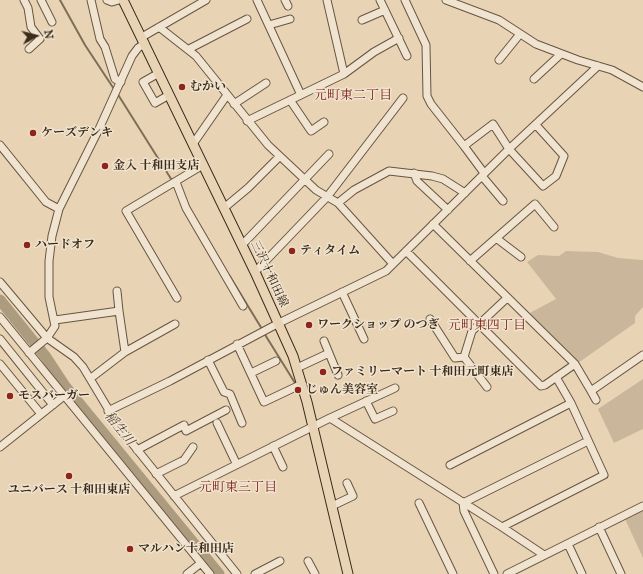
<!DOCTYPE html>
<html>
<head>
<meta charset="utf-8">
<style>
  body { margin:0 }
  #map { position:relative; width:643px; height:574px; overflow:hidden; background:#e8d4b5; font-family:"IM FELL Great Primer",serif }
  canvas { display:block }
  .north { position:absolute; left:16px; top:16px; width:40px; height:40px; -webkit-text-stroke:3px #f0e3cf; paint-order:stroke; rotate:83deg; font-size:11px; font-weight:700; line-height:16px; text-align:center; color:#3a2b1a }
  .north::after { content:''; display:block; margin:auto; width:14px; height:18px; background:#3a2b1a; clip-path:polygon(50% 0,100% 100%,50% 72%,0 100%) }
</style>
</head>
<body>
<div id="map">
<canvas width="643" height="574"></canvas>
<div class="north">N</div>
</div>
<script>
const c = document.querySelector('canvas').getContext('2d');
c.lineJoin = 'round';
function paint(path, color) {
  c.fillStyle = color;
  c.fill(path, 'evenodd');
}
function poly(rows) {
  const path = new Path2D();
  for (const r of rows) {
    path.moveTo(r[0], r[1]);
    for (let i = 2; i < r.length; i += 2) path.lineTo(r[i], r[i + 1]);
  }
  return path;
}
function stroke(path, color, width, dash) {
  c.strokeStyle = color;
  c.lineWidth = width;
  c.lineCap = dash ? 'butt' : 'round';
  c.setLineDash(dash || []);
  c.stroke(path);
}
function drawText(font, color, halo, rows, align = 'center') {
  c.font = font + ' "IM FELL Great Primer","Noto Serif JP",serif';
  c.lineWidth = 3;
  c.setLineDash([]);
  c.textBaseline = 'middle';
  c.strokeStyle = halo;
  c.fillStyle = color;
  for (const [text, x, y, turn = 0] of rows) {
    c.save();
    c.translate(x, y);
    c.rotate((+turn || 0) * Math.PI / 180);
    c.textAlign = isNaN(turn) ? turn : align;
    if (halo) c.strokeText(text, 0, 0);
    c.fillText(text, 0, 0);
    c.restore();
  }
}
paint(poly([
  [566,251,598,252,618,258,643,260,643,307,635,316,635,323,578,363,528,314,556,299,527,262,538,255,559,256],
  [643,379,643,429,614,443,598,409],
  [643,511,643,558,625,519]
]), '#cab79b');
stroke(poly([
  [60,0,85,45,114,89],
  [117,93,173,182],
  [229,275,262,329],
  [264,333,295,383]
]), '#7f6e57', 2);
stroke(poly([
  [0,300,46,357,65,386,219,574]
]), '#ad9b80', 11);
const minor = poly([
  [24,0,28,8,31,27,40,39,29,49],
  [41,0,52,22],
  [91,0,100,39,105,47,115,79,121,82],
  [107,0,112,2,119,0],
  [257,0,301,95],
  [285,0,288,6],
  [380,0,407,56],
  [405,0,426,45,427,96,431,104,464,146],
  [446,0,499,20,536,44,578,60,612,70,643,87],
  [362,20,385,10],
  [269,25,290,19],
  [159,27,196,56,268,145,316,190,338,203,393,264],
  [142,37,206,0],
  [189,49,247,19],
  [499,60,520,34],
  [159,73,143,82,155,103,169,95],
  [344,74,374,52,399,38],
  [534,79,561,54],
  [290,100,311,131,324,122],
  [234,104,266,83],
  [247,121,344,74,327,0],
  [193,144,227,95],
  [0,145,46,202,59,209],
  [414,173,417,181,448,210],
  [484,173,464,146,493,124,509,149,543,186,556,176,564,156,536,125],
  [482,176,503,201],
  [176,182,186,208,243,306],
  [338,203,354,190,389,171,432,176,443,179,465,193],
  [224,208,248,188,279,157],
  [496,238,521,257],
  [242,245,329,154],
  [406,251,541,386,545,385,575,364,433,224],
  [470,261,535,204,554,227],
  [255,272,327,197,403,98],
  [0,282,47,338,74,357,83,367,119,427,237,574],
  [117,291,119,311],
  [342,292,364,339],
  [177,298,126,211,203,165],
  [0,317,210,574],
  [430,319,455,358,464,357,472,331,507,298],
  [55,320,119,311,125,352,91,378],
  [0,339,53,405],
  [324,341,338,375],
  [237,344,264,402,302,384],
  [125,352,175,324],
  [29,353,47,338,55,326,49,297,49,261,52,236,59,209,99,129,132,56,138,48,145,43],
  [464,357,487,387],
  [208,360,224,392,230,394,242,423],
  [0,364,41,414],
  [575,364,591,391,643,355],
  [297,368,329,353],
  [251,373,276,361],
  [591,391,596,400],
  [366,401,375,419,393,411],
  [108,411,170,381,279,323,386,271,509,149,598,66],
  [330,418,395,388],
  [217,423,236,463],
  [273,446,283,467],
  [0,447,64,396],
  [137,450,184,425,186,431,226,410],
  [450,465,571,403],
  [156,474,184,460,193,447],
  [174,496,330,418,502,527],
  [419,503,453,574],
  [332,506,353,496,347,483],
  [599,527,621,574],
  [568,544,582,574],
  [544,555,502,527,604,475,571,403,556,377],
  [308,561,315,574],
  [187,574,201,563],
  [255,574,280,561],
  [494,574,464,511,463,503,588,441],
  [507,574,643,506]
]);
const major = poly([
  [123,0,255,272,293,356,307,402,348,574]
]);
stroke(minor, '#665541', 9);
stroke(major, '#3a2b1a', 11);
stroke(minor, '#f0e3cf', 7);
stroke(major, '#e8d4b5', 9);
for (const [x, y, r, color] of [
  [182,87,4,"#8f2418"],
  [33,133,4,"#8f2418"],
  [105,166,4,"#8f2418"],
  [27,245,4,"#8f2418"],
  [292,251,4,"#8f2418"],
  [309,325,4,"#8f2418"],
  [323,372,4,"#8f2418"],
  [298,390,4,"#8f2418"],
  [10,396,4,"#8f2418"],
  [69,476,4,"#8f2418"],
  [130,549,4,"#8f2418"]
]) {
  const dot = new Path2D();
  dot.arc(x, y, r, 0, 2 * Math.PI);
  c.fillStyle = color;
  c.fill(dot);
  stroke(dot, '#f0e3cf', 1.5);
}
drawText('bold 12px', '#3a2b1a', '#f0e3cf', [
  ["むかい",190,87],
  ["ケーズデンキ",41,133],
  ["金入 十和田支店",113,166],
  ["ハードオフ",35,245],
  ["ティタイム",300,251],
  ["ワークショップ のつぎ",317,325],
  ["ファミリーマート 十和田元町東店",331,372],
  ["じゅん美容室",306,390],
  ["モスバーガー",18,396],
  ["ユニバース 十和田東店",69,490,"center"],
  ["マルハン十和田店",138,549]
], 'left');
drawText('12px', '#3a2b1a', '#f0e3cf', [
  ["三沢十和田線",269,274,65]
]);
drawText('13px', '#7a1f14', '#f0e3cf', [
  ["元町東二丁目",353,96],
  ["元町東四丁目",487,326],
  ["元町東三丁目",238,488]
]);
drawText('italic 13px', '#574734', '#f0e3cf', [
  ["稲生川",119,429,51]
]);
</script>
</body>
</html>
